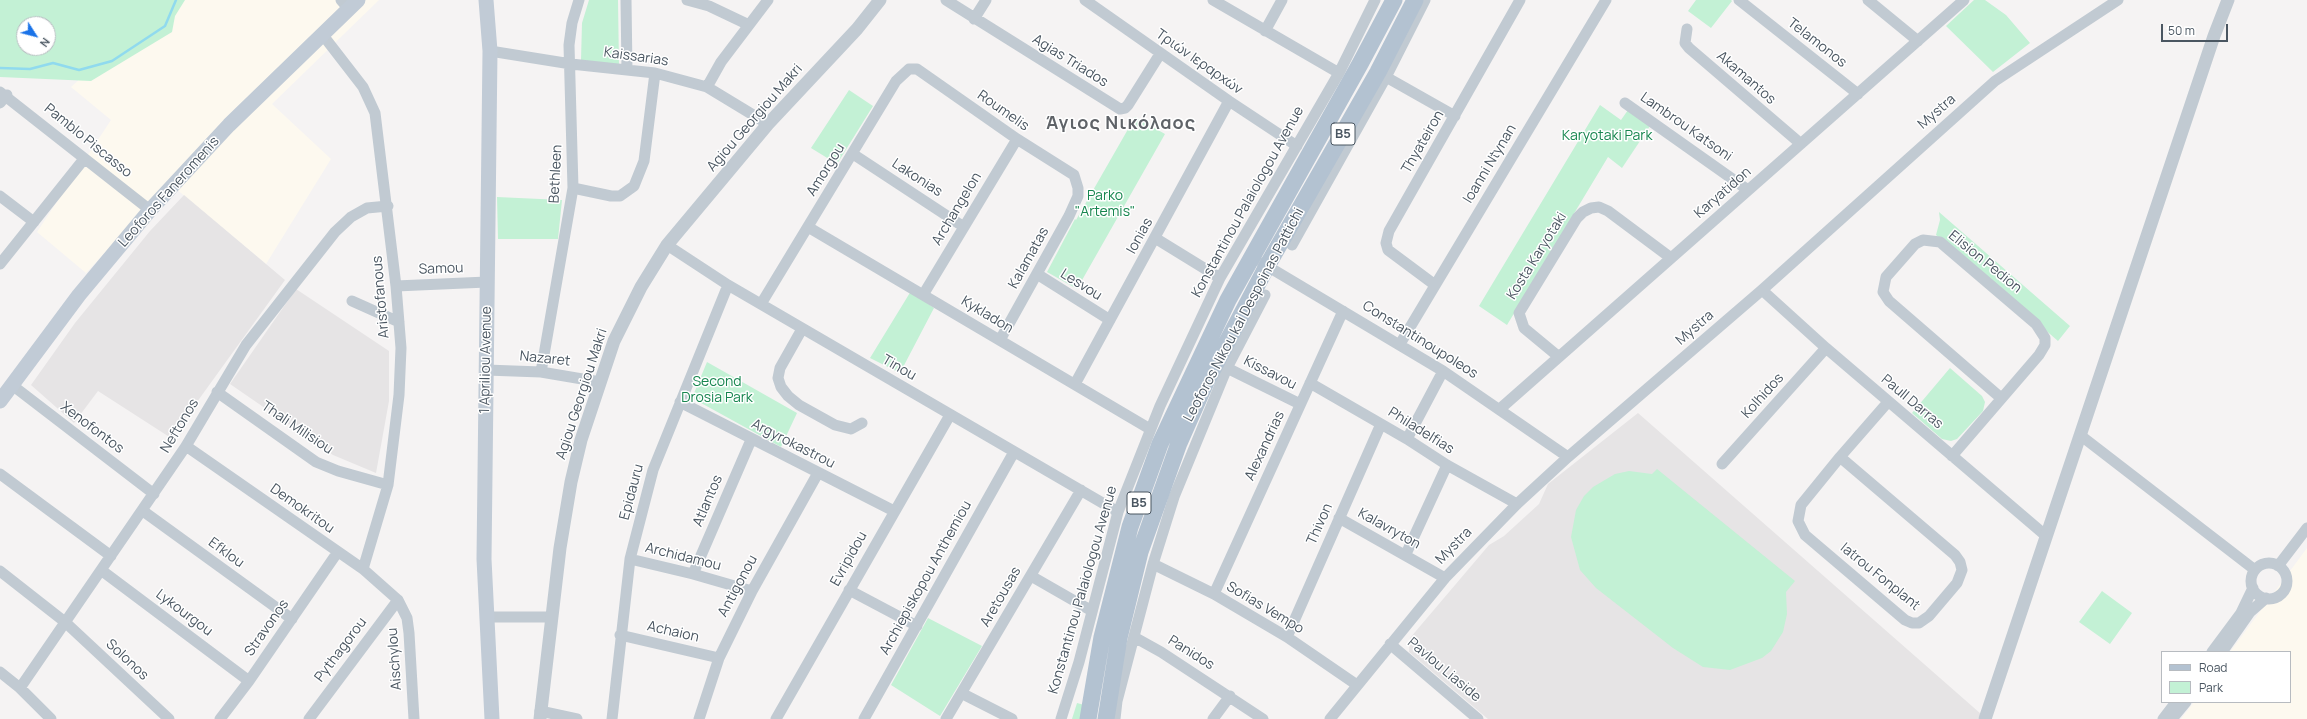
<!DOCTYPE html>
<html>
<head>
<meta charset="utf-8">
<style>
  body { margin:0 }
  #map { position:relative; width:2307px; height:719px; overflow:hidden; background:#f5f3f3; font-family:Manrope,sans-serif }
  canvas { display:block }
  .legend { position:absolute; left:2161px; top:651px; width:130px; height:52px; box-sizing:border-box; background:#fff; border:1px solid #b7bbc0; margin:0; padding:5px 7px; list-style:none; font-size:12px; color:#4a5661 }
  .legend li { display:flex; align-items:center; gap:8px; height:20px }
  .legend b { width:20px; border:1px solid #b7bbc0 }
  .north { position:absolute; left:16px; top:16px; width:40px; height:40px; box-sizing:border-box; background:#fff; border:1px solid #b7bbc0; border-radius:50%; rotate:126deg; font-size:11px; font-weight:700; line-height:16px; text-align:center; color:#4a5661 }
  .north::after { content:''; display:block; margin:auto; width:14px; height:18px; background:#1a73e8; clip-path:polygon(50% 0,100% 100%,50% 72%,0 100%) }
  .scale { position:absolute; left:2161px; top:24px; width:67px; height:18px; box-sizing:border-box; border:2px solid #4a5661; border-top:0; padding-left:5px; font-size:12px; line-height:14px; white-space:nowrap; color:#4a5661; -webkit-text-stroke:3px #fff; paint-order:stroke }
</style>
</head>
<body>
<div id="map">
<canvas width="2307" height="719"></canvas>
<ul class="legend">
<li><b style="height:5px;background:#b3c2d1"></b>Road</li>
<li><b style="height:11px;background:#c3f1d5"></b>Park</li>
</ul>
<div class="north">N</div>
<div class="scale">50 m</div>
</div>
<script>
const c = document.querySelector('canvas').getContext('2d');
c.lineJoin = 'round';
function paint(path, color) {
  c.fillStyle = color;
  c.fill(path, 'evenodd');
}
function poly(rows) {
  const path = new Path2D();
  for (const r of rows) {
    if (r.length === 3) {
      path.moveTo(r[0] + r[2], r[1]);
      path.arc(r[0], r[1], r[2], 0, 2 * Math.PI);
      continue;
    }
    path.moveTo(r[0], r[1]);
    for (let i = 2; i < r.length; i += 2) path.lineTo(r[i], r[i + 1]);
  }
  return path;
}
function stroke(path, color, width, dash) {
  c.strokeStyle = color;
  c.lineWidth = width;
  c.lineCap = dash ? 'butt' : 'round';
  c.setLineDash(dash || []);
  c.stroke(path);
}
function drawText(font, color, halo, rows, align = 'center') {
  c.font = font + ' Manrope,sans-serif';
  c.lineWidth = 3;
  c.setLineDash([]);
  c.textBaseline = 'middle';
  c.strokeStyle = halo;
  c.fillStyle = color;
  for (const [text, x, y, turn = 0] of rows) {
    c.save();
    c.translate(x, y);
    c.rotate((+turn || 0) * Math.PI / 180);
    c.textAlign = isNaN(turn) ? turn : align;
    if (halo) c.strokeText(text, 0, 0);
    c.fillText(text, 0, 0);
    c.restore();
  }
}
paint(poly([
  [167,0,379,0,272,104,331,159,266,264,169,183,86,273,37,232,111,120,71,87],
  [2307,548,2307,719,2181,719,2194,702,2290,702,2290,652,2230,652]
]), '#fdf9ef');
paint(poly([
  [184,195,285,280,171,438,98,391,74,423,31,385,75,323,150,231],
  [296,289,389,351,389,401,376,473,333,455,230,384],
  [1638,413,1981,714,1978,719,1488,719,1409,652,1410,638,1489,545,1504,536,1539,504,1548,484]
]), '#e6e4e5');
paint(poly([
  [0,0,185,0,175,16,172,32,91,81,0,77],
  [24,24,48,24,48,48,24,48],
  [589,0,618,0,619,66,581,60,582,23],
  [1696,0,1731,0,1732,1,1711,28,1688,11],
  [1974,0,1985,0,2006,15,2030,43,1993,72,1946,26],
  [849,90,873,106,837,164,811,148],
  [1600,105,1621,120,1628,110,1650,126,1622,168,1608,157,1507,325,1479,306],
  [1135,117,1165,134,1077,289,1047,272,1075,219,1076,220],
  [497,197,562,200,558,239,498,239],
  [1939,212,2070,326,2058,341,1936,235,1940,220],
  [911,291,934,308,900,373,870,358],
  [707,362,797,413,781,447,692,398],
  [1950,368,1982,396,1985,402,1983,411,1957,439,1951,441,1942,439,1912,413],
  [1657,469,1795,581,1786,592,1787,614,1783,632,1771,651,1762,658,1730,670,1703,667,1673,648,1596,588,1580,570,1571,537,1576,510,1584,496,1593,487,1615,474,1629,471,1652,474],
  [2102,591,2132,613,2110,644,2079,622],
  [928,618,982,646,940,716,891,685],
  [1077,703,1088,706,1087,719,1072,719]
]), '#c3f1d5');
stroke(poly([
  [0,68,30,69,53,63,79,70,112,61,165,26,176,0]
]), '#90daee', 2.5);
stroke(poly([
  [341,0,349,9],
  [626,0,627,70],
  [687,0,709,6,749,25],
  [946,0,1120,109,1125,108,1128,105,1160,54],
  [1085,0,1229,101,1297,146],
  [1213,0,1339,73],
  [1739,0,1858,94],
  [1868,0,1918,41],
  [974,19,986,0],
  [1687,29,1685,43,1689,48,1801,144],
  [1265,31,1282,0],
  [322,34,363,87,375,113,396,286,401,348,399,395,388,485,363,569],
  [490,51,571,64,655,73,707,87,768,124],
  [1386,77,1455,116],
  [707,87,721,62,768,0],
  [0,92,150,210],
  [0,103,7,95],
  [1625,103,1748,190],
  [853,154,964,227],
  [573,188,611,196,620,196,634,186,644,161,655,73],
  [0,196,34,222],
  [808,227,1150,429],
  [1155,238,1220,278],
  [667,245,728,285,1118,512],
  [1292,245,1386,77,1425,0],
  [1262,263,1443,371,1568,457],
  [0,264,84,159],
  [1037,274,1110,320],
  [1435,285,1388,250,1386,243,1389,231,1520,0],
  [396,286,487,282],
  [1762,290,1826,348,2045,535],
  [923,295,1017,139],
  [352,301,399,322],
  [761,304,896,81,909,69,917,69,1017,139,1074,175,1078,188,1078,196,1069,216,1000,340],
  [802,329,780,368,778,378,781,387,788,396,799,405,835,425,851,429,862,423],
  [1400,344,1606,0],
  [1559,357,1524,328,1519,313,1577,218,1583,212,1591,208,1599,207,1608,211,1671,258],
  [1227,368,1300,404],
  [486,370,541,372,600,382],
  [541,372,573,188,569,45,572,23,579,0],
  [1310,383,1407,439,1447,465,1517,504],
  [1075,384,1229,101],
  [12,385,154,494],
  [217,392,316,462,338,471,388,485],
  [680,402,894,511],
  [1501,408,1964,0],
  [2080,435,2255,570],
  [1407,439,1443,371],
  [186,446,363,569,398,600,407,618,409,633,414,719],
  [1952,456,2039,355,2045,345,2045,338,2036,324,1940,242,1923,240,1915,244,1886,277,1883,292,1889,301,2001,398],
  [1840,457,1955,555,1960,562,1962,570,1957,583,1929,616,1919,623,1912,623,1905,620,1805,535,1798,521,1801,505,1840,457,1888,402],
  [1722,464,1826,348],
  [0,474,111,556],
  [143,511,292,619],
  [1339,518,1445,578],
  [1406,554,1447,465],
  [630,559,693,574,752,591],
  [2269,581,18],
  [1153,564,1214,594,1287,637,1357,685],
  [2278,566,2307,528],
  [101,570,249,681],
  [0,571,65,622,169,719],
  [693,574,751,440],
  [1031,576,1092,611],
  [849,590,917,626],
  [1214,594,1343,311],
  [486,617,551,617],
  [620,635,719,658],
  [1134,637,1161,652,1263,719],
  [1287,637,1381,424],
  [1390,644,1478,719],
  [2212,652,2241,613,2253,588],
  [2222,652,2250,612,2266,598],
  [0,672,20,688,51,719],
  [20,688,186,446,246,345,335,232,351,217,367,208,388,206],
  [963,694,1012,719],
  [540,711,577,719],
  [220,719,249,681,337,553],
  [309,719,398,600],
  [612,719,630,559,653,470,728,285],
  [699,719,719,658,752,591,818,473],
  [776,719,950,415],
  [864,719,1014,452],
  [946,719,1081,490],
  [1061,719,1079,662,1118,512,1160,406,1220,278,1339,73,1375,0],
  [1115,719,1117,701,1153,564,1174,497,1227,368,1265,295],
  [1213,719,1230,696],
  [1330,719,1445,578,1517,504,1568,457,1762,290,1995,81,2118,0],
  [2163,719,2176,702],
  [2172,719,2186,702]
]), '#c1cad2', 11);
stroke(poly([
  [540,719,560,548,571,482,581,440,614,341,641,287,667,245,768,124,857,29,880,0],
  [1985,719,2214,36,2228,0]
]), '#c1cad2', 13);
stroke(poly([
  [486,0,490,51,484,559,492,719],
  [0,401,79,295,150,210,229,125,358,0]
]), '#c1cbd6', 15);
stroke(poly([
  [1088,719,1102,637,1130,527,1160,444,1228,300,1360,64,1394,0],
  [1106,719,1119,638,1140,552,1179,443,1206,382,1267,266,1378,72,1415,0]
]), '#b3c2d1', 17);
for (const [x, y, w] of [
  [1343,134,24],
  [1139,503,24]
]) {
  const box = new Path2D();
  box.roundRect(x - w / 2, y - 11, w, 22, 3);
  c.fillStyle = '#fff';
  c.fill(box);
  stroke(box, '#4a5661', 1);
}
drawText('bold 13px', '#4a5661', null, [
  ["B5",1343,134],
  ["B5",1139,503]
]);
drawText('14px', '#4a5661', '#fff', [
  ["Telamonos",1817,43,38],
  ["Kaissarias",636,57,8],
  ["Agias Triados",1070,61,32],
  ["Τριών Ιεραρχών",1199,62,35],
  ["Akamantos",1746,78,41],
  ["Roumelis",1003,111,35],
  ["Mystra",1937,112,-41],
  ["Agiou Georgiou Makri",755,118,-49],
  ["Lambrou Katsoni",1686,127,35],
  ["Pamblo Piscasso",88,141,39],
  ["Thyateiron",1423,142,-60],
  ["Ioanni Ntynan",1490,164,-59],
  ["Amorgou",826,170,-58],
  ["Bethleen",556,174,-87],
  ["Lakonias",917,178,33],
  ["Leoforos Faneromenis",169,192,-48],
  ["Karyatidon",1723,193,-41],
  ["Konstantinou Palaiologou Avenue",1248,202,-61],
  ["Archangelon",957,209,-59],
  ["Ionias",1140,236,-61],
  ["Kosta Karyotaki",1537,256,-58],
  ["Kalamatas",1029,258,-61],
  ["Elision Pedion",1985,262,39],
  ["Samou",441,269,-2],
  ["Lesvou",1081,285,32],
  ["Aristofanous",381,297,-95],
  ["Kykladon",987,315,31],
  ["Leoforos Nikou kai Despoinas Pattichi",1244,315,-62],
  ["Mystra",1695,328,-41],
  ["Constantinoupoleos",1420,340,32],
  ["Nazaret",545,359,6],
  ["1 Apriliou Avenue",486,360,-89],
  ["Tinou",899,368,30],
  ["Kissavou",1270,373,27],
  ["Agiou Georgiou Makri",582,394,-72],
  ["Kolhidos",1763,396,-48],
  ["Paull Darras",1912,402,40],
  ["Neftonos",180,426,-59],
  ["Xenofontos",92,428,37],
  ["Thali Milisiou",297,428,34],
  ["Philadelfias",1421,431,32],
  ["Argyrokastrou",793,444,27],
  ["Alexandrias",1265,446,-65],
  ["Epidauru",632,492,-75],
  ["Atlantos",708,501,-67],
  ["Demokritou",302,509,35],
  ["Thivon",1320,524,-66],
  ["Kalavryton",1389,529,29],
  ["Mystra",1454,546,-46],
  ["Efklou",226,553,36],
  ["Archidamou",683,557,14],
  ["Evripidou",849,559,-61],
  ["Iatrou Fonplant",1880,577,39],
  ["Archiepiskopou Anthemiou",926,578,-61],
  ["Antigonou",738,586,-62],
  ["Konstantinou Palaiologou Avenue",1083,590,-74],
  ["Aretousas",1001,597,-60],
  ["Sofias Vempo",1265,608,31],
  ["Lykourgou",184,613,37],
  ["Stravonos",267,628,-55],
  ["Achaion",673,632,13],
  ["Pythagorou",341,650,-53],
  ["Panidos",1191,653,32],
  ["Aischylou",395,659,-94],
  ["Solonos",127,660,43],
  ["Pavlou Liaside",1444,670,40]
]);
drawText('14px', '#17864f', '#fff', [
  ["Karyotaki Park",1607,136],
  ["Parko",1105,196],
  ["\"Artemis\"",1105,212],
  ["Second",717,382],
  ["Drosia Park",717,398]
]);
c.letterSpacing = '1px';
drawText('bold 18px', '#5f6368', '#fff', [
  ["Άγιος Νικόλαος",1121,124]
]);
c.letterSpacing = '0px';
</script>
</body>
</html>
